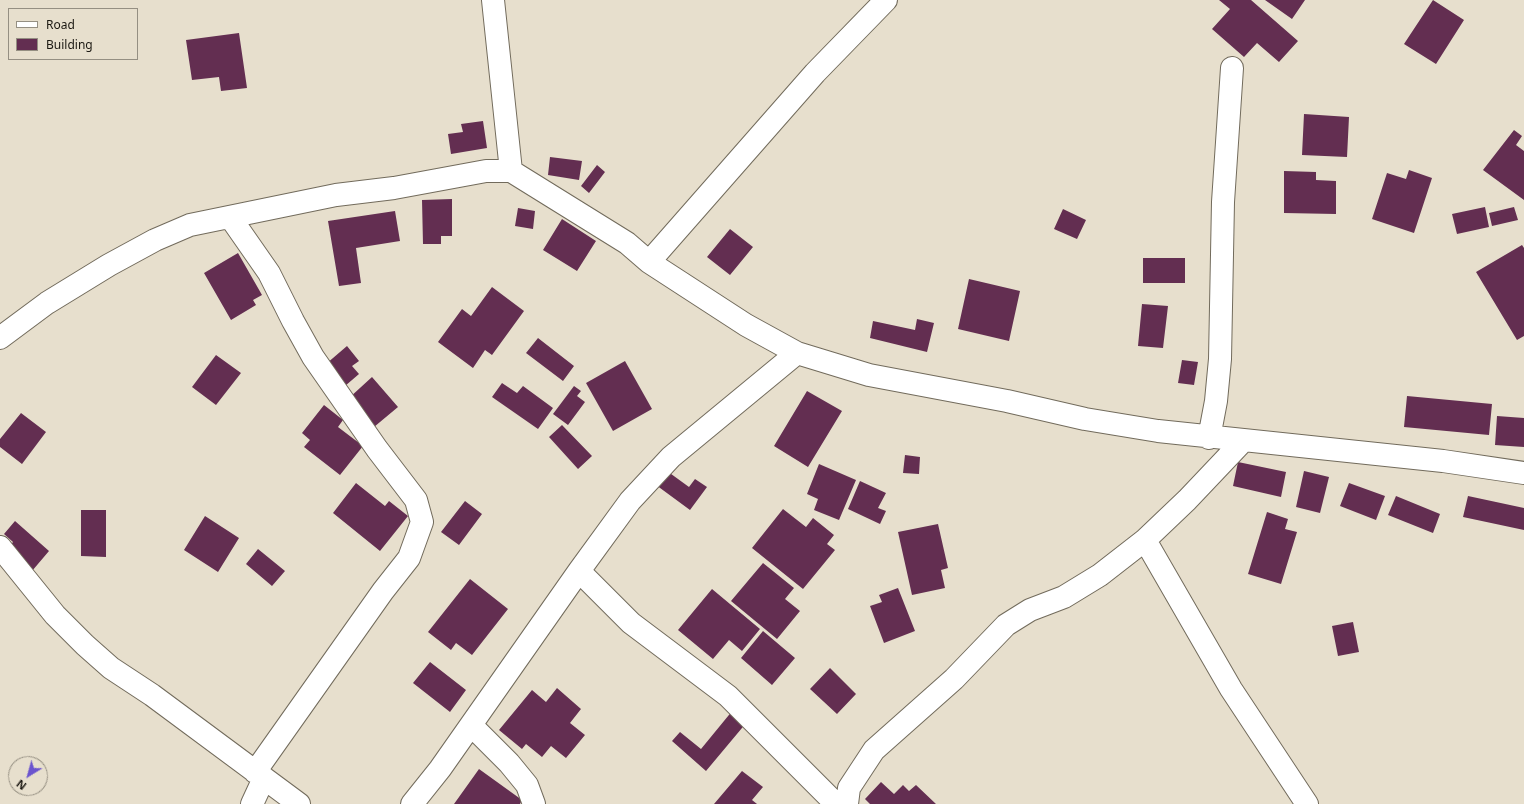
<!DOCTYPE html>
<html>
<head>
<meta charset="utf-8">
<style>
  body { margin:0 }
  #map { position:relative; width:1524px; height:804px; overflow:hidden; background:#e7dfcd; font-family:"Noto Sans",sans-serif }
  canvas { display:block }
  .legend { position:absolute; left:8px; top:8px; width:130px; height:52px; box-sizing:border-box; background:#e7dfcd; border:1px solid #958f82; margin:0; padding:5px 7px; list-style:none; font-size:12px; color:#1b1812 }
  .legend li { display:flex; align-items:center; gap:8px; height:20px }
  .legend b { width:20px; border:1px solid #958f82 }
  .north { position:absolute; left:8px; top:756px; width:40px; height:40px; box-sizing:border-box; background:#e7dfcd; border:1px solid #958f82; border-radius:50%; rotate:217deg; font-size:11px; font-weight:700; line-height:16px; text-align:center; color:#1b1812 }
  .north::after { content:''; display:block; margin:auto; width:14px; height:18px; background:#6b54ce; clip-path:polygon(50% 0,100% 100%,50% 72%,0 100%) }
</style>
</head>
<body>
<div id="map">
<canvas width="1524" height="804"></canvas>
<ul class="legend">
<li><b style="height:5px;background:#fff"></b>Road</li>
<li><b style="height:11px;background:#632e51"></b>Building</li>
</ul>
<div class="north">N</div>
</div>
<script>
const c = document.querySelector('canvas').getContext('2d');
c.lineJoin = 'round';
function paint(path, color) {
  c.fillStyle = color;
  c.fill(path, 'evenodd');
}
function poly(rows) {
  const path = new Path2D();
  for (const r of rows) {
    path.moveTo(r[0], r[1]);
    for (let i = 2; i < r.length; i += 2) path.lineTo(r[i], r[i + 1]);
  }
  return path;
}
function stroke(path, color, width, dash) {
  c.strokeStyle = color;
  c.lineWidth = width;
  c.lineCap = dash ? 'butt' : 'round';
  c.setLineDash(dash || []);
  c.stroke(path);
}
paint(poly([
  [1219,0,1251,0,1298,41,1279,62,1257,43,1244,57,1212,29,1230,9],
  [1265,0,1305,0,1292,19],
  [1433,0,1464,20,1436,64,1404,44],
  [239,33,247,88,221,91,219,77,192,80,186,40],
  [1304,114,1349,117,1347,157,1302,155],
  [483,121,487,148,451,154,448,134,463,132,461,124],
  [1514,130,1522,136,1516,145,1524,151,1524,200,1483,170],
  [550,157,582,161,579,180,548,175],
  [597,165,605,172,589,193,581,186],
  [1409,170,1432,178,1414,233,1372,219,1387,173,1406,179],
  [1284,171,1316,172,1316,180,1336,181,1336,214,1284,213],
  [452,199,452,236,441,236,441,244,423,244,422,200],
  [1485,207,1489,227,1457,234,1452,214],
  [1514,207,1518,220,1492,226,1489,213],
  [518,208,535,211,533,229,515,226],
  [1063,209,1086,220,1077,239,1054,229],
  [395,211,400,241,356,248,361,283,339,286,328,221],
  [562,219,596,241,577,271,543,250],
  [730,229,753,247,730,275,707,257],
  [1522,245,1524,248,1524,336,1517,340,1476,272],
  [238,253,262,295,253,300,256,305,231,320,204,273],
  [1143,258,1185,258,1185,283,1143,283],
  [969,279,1020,291,1009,341,958,329],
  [492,287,524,311,492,355,485,350,473,368,438,342,462,309,471,316],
  [1142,304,1168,306,1163,348,1138,346],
  [917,319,934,323,927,352,870,338,873,321,915,330],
  [538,338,574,366,563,381,526,353],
  [347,346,359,361,352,366,359,374,345,386,326,364],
  [216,355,241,373,216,405,192,387],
  [1182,360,1198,362,1194,385,1178,383],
  [625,361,652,409,613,431,586,383],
  [372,377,398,407,374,427,349,398],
  [502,383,517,393,523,386,553,408,538,429,492,397],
  [574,386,581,391,577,396,585,402,568,425,553,414],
  [807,391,842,411,808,467,774,446],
  [1407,396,1492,404,1489,435,1404,427],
  [324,405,343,420,338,427,363,446,340,475,304,447,310,440,302,433],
  [21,413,46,432,22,464,0,447,0,439],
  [1497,416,1524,418,1524,447,1495,445],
  [562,425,592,456,578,469,549,437],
  [905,455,920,457,919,474,903,473],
  [1238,462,1286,472,1281,497,1233,486],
  [819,464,856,480,839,520,814,510,818,499,807,494],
  [667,471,689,487,695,479,707,487,690,510,656,485],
  [1304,471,1329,477,1320,513,1296,507],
  [860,481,886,493,878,508,886,511,880,524,848,509],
  [356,483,385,506,389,501,408,516,380,551,333,513],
  [1349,483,1385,496,1376,520,1340,506],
  [1396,496,1440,514,1433,533,1388,515],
  [1468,496,1524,508,1524,530,1463,517],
  [465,501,482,514,459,545,441,532],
  [783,509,806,527,813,518,834,535,827,544,835,550,803,589,752,548],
  [81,510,106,510,106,557,81,556],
  [1267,512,1288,519,1285,529,1297,532,1281,584,1248,574],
  [205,516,239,538,218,572,184,550],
  [15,521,49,551,32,571,7,549,13,542,4,534],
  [938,524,948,568,941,570,945,588,912,595,898,532],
  [258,549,285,571,272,586,246,564],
  [763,563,794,588,785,599,800,611,777,639,731,601],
  [470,579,508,609,472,655,456,643,451,650,428,632],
  [898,588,915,631,884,643,870,606,882,602,879,595],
  [712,589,760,629,742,651,729,640,713,659,678,630],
  [1353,622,1359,652,1338,656,1332,626],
  [763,631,795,658,772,685,741,658],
  [430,662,466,690,450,712,413,683],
  [830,668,856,694,837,714,810,689],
  [557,688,581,709,570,723,585,735,566,758,551,746,542,757,526,744,522,749,499,730,532,690,546,702],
  [733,710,747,722,706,771,672,741,680,732,701,749],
  [479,769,522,800,520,804,454,804],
  [742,771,763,787,752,800,757,804,714,804],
  [881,782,894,794,903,785,909,791,916,785,936,804,870,804,865,799]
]), '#632e51');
const minor = poly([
  [493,0,511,171],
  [230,217,269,273,293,321,313,357,377,449,416,500,422,522,409,558,383,591,255,772],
  [649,262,815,73,886,0],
  [0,338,47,303,109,265,155,240,190,225,336,195,394,188,486,171,511,171,627,243,649,262,746,325,797,353,869,375,1007,401,1085,419,1158,431,1443,461,1524,473],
  [1209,438,1216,401,1220,359,1223,202,1232,68],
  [1145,540,1231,689,1307,804],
  [0,547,55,615,85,645,111,668,152,695,299,804],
  [579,571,631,623,728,696,836,804],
  [471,725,509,763,527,785,534,804],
  [252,804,264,778],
  [412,804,440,769,579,571,630,501,671,457,797,353],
  [847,804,849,788,874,750,954,679,1006,625,1030,610,1064,597,1100,575,1145,540,1187,500,1242,442]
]);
stroke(minor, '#726b5c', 24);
stroke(minor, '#fff', 22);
</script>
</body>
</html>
